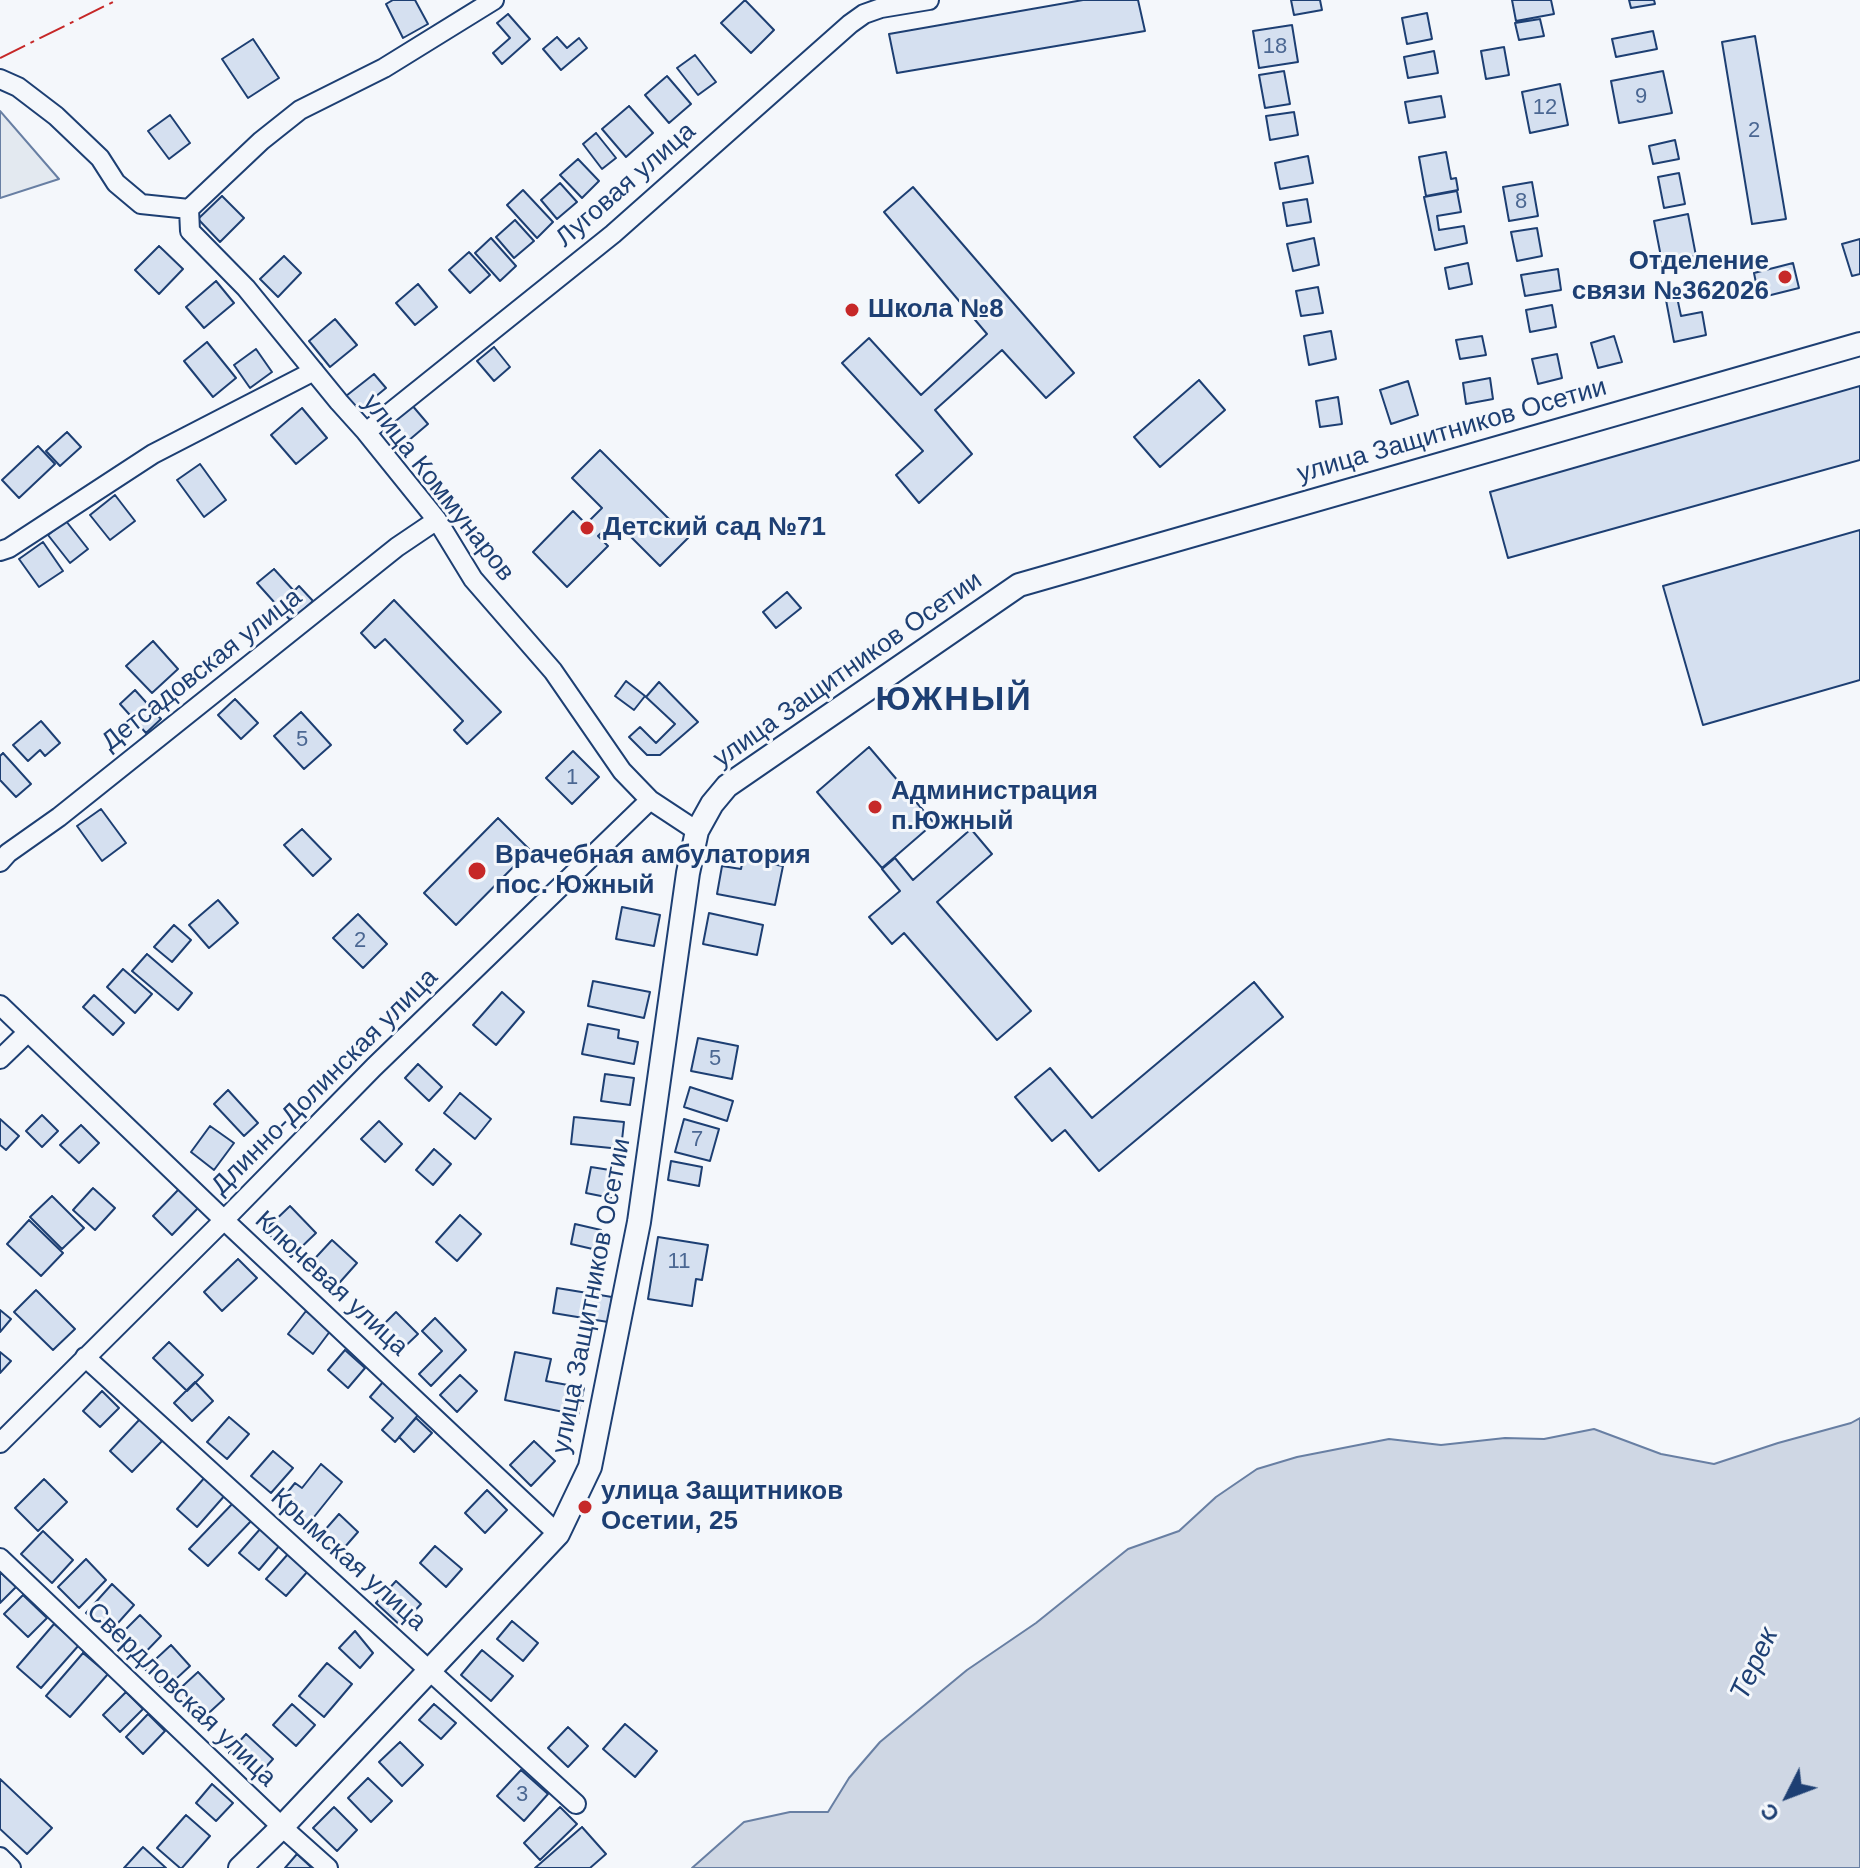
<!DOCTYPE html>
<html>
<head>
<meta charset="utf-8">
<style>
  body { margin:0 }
  #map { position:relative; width:1860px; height:1868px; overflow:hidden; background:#f4f7fb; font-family:Arial,sans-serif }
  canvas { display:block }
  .north { position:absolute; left:1748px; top:1756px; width:80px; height:80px; -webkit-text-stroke:6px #f4f7fb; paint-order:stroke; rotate:228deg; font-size:22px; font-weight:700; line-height:32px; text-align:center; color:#1d3f73 }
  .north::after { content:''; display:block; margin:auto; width:28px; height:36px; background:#1d3f73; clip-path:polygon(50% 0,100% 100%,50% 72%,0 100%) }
</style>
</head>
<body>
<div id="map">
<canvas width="1860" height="1868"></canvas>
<div class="north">С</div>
</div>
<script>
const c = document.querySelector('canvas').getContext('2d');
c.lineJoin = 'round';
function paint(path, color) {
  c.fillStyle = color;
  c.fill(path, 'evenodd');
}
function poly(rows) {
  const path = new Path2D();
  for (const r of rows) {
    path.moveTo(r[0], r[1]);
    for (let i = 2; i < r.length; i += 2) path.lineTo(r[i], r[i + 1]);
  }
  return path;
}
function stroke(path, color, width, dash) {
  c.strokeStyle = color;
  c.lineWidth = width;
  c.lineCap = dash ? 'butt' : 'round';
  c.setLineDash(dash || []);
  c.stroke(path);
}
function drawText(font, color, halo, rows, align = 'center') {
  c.font = font + ' Arial,sans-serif';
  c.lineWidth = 6;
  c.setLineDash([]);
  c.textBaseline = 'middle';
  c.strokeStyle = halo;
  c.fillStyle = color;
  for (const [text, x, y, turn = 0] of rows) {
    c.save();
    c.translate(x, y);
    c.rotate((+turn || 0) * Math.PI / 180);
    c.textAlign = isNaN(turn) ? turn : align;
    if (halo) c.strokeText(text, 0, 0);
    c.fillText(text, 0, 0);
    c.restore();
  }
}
const green = poly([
  [0,111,59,179,0,198,0,111]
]);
paint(green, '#e3e9f0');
stroke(green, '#687fa3', 2);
const water = poly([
  [1860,1418,1860,1868,692,1868,744,1822,790,1812,828,1812,849,1778,880,1742,967,1670,1036,1623,1128,1549,1179,1531,1216,1497,1257,1469,1297,1457,1389,1439,1441,1445,1505,1438,1544,1439,1594,1429,1661,1454,1714,1464,1778,1443,1851,1423,1860,1418]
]);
paint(water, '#cfd7e4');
stroke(water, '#687fa3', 2);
const building = poly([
  [393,0,415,0,428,24,403,38,386,4,393,0],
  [745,0,774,30,751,53,721,23,745,0],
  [1083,0,1138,0,1145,31,897,73,889,34,1083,0],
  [1291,0,1320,0,1322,10,1294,15,1291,0],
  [1512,0,1551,0,1554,14,1516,21,1512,0],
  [1629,0,1654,0,1655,4,1631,8,1629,0],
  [1427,13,1432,39,1407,44,1402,18,1427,13],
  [508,14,530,39,502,64,493,53,510,38,497,23,508,14],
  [1540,19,1544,36,1519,40,1515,23,1540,19],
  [1292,25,1298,62,1259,68,1253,31,1292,25],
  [1653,31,1657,49,1616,57,1612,39,1653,31],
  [1755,36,1786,219,1752,224,1722,42,1755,36],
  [557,37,567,48,579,38,587,48,561,70,543,49,557,37],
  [253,39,279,78,248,98,222,59,253,39],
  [1504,47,1509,75,1486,79,1481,51,1504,47],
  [1434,51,1438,73,1408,78,1404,57,1434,51],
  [695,55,716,82,698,95,677,68,695,55],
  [1284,71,1290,104,1265,108,1259,75,1284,71],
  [1663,71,1672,113,1619,123,1611,81,1663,71],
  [667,76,691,104,669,123,645,95,667,76],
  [1560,84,1568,125,1530,133,1522,92,1560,84],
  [1441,96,1445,117,1409,123,1405,102,1441,96],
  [629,106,653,133,626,157,602,129,629,106],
  [1294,112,1298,135,1270,140,1266,116,1294,112],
  [170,115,190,143,169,159,148,131,170,115],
  [596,133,616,158,602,169,583,144,596,133],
  [1675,140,1679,159,1653,164,1649,146,1675,140],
  [1446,152,1451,179,1456,178,1458,190,1426,196,1419,157,1446,152],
  [1308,156,1313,183,1280,189,1275,163,1308,156],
  [578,159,599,181,582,198,560,175,578,159],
  [1679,173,1685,204,1664,208,1658,177,1679,173],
  [1532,182,1538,216,1509,221,1503,187,1532,182],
  [560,183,577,202,557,219,541,200,560,183],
  [913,187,1074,373,1046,398,1002,350,935,410,972,454,919,503,896,475,923,451,842,363,869,338,921,395,987,334,884,212,913,187],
  [523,190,553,222,537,238,507,205,523,190],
  [1457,191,1461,212,1437,216,1439,230,1464,226,1467,243,1435,250,1424,197,1457,191],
  [222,196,244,218,220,242,198,219,222,196],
  [1307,199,1311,222,1287,226,1283,203,1307,199],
  [1688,214,1696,256,1662,262,1654,221,1688,214],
  [515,220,534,241,514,258,496,237,515,220],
  [1537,228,1542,256,1517,261,1511,232,1537,228],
  [491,238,516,266,500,281,475,253,491,238],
  [1314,238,1319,265,1293,271,1287,244,1314,238],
  [1860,239,1860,274,1852,276,1842,244,1860,239],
  [159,246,183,269,159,294,135,270,159,246],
  [469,252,490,275,470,293,449,270,469,252],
  [284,256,301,273,278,297,260,279,284,256],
  [1468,263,1472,284,1449,289,1445,268,1468,263],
  [1793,263,1799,288,1759,298,1754,273,1793,263],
  [1558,269,1561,290,1525,296,1521,275,1558,269],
  [216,281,234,303,204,328,186,307,216,281],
  [418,284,437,307,415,325,396,303,418,284],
  [1318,287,1323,313,1301,316,1296,291,1318,287],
  [1677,297,1681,316,1702,312,1706,335,1674,342,1666,300,1677,297],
  [1552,305,1556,327,1530,332,1526,310,1552,305],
  [335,319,357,345,330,367,309,341,335,319],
  [1331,331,1336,359,1309,365,1304,336,1331,331],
  [1482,336,1486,355,1460,359,1456,340,1482,336],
  [1614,336,1622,362,1598,368,1591,343,1614,336],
  [207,342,236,378,213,397,184,361,207,342],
  [494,347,510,367,494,381,477,361,494,347],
  [256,349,272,372,250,388,234,365,256,349],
  [1557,354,1562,378,1538,384,1532,359,1557,354],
  [374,374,386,388,358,411,346,396,374,374],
  [1490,378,1493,399,1466,404,1463,383,1490,378],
  [1199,380,1225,410,1160,467,1134,437,1199,380],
  [1408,381,1418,415,1391,424,1380,390,1408,381],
  [1860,386,1860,460,1508,558,1490,492,1860,386],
  [1338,397,1342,424,1320,427,1316,401,1338,397],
  [411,404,428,424,401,447,384,427,411,404],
  [302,408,327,438,296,464,271,435,302,408],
  [67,432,81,447,60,466,46,451,67,432],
  [38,446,55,464,19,498,2,480,38,446],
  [600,450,688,538,660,566,614,520,598,536,608,546,567,587,533,552,573,511,586,524,602,508,572,478,600,450],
  [200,464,226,500,204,517,177,480,200,464],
  [115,495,135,521,110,540,90,515,115,495],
  [66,521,88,549,70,563,48,535,66,521],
  [1860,530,1860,680,1703,725,1663,586,1860,530],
  [43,542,63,571,39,587,19,559,43,542],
  [274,569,294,591,299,586,313,601,291,621,257,583,274,569],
  [787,592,801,608,776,628,763,612,787,592],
  [394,600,501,712,467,744,454,730,463,721,385,639,375,648,361,633,394,600],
  [153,641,178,669,152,693,126,666,153,641],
  [626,681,645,696,634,710,615,696,626,681],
  [659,682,698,722,660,755,647,755,629,737,640,727,656,743,675,724,646,697,659,682],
  [135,690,161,719,146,733,120,704,135,690],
  [235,699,258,723,241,739,218,715,235,699],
  [301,712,331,745,304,769,274,736,301,712],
  [41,721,60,743,45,756,40,750,28,761,13,745,41,721],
  [869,747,934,823,882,868,817,792,869,747],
  [573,751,599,777,572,804,546,778,573,751],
  [3,753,31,784,16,797,0,780,0,756,3,753],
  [101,809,126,843,102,861,77,826,101,809],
  [498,818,530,850,456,925,424,893,498,818],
  [302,829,331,859,313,876,284,845,302,829],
  [971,829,992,854,937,902,1031,1011,997,1040,904,933,892,944,869,917,900,891,882,869,895,858,913,880,971,829],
  [743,859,783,866,775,905,717,894,722,866,741,869,743,859],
  [218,900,238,923,209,948,189,925,218,900],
  [622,907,660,915,654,946,616,939,622,907],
  [709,913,763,925,757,955,703,944,709,913],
  [358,914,387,944,363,968,333,938,358,914],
  [174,925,191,940,172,962,154,947,174,925],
  [147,954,192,993,178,1010,132,971,147,954],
  [123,969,152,994,135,1013,107,987,123,969],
  [593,981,650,992,644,1018,588,1006,593,981],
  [1254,982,1283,1017,1099,1171,1065,1130,1052,1141,1015,1097,1050,1068,1092,1118,1254,982],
  [502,992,524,1012,496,1045,473,1025,502,992],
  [94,995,124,1023,113,1035,83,1007,94,995],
  [588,1024,619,1030,618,1038,638,1042,634,1064,582,1054,588,1024],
  [698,1038,738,1046,732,1079,691,1071,698,1038],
  [418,1064,442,1087,429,1101,405,1078,418,1064],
  [605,1074,634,1078,630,1105,601,1101,605,1074],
  [690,1087,733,1101,727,1121,684,1107,690,1087],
  [228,1090,258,1123,244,1136,214,1104,228,1090],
  [460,1093,491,1119,475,1139,444,1113,460,1093],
  [42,1115,58,1131,42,1147,26,1131,42,1115],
  [574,1117,624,1122,621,1149,571,1144,574,1117],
  [0,1119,19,1136,6,1150,0,1145,0,1119],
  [684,1119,719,1129,710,1161,675,1152,684,1119],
  [379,1121,402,1144,385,1162,361,1139,379,1121],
  [81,1125,99,1143,79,1163,60,1145,81,1125],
  [210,1126,234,1143,214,1170,191,1152,210,1126],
  [434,1149,451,1164,433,1185,416,1170,434,1149],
  [671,1161,702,1167,699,1186,668,1180,671,1161],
  [591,1167,616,1171,611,1198,586,1193,591,1167],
  [93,1188,115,1208,95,1230,73,1210,93,1188],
  [179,1189,199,1207,172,1235,153,1216,179,1189],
  [52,1196,84,1228,62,1249,30,1217,52,1196],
  [290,1206,316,1233,291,1257,265,1230,290,1206],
  [460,1215,481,1234,457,1261,436,1242,460,1215],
  [29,1220,63,1253,41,1276,7,1244,29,1220],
  [575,1224,601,1230,597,1250,571,1244,575,1224],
  [658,1237,708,1245,702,1280,696,1279,692,1306,648,1299,658,1237],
  [332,1240,357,1263,333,1290,307,1267,332,1240],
  [238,1259,257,1278,222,1311,204,1292,238,1259],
  [557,1288,612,1297,608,1322,553,1313,557,1288],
  [36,1290,75,1329,53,1350,14,1312,36,1290],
  [0,1310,11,1319,0,1332,0,1310],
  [306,1311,331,1330,313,1354,288,1334,306,1311],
  [396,1312,418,1334,396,1355,375,1333,396,1312],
  [435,1318,466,1350,431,1386,419,1374,442,1351,422,1331,435,1318],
  [169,1342,203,1375,187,1391,153,1358,169,1342],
  [345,1350,365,1368,348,1388,328,1370,345,1350],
  [0,1352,11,1361,0,1373,0,1352],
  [515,1352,551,1359,546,1381,584,1388,578,1415,505,1400,515,1352],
  [460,1375,477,1391,457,1412,440,1395,460,1375],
  [195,1382,213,1401,192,1421,174,1403,195,1382],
  [383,1382,419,1414,395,1442,382,1430,393,1418,370,1397,383,1382],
  [102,1391,119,1408,100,1427,83,1411,102,1391],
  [229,1417,249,1434,227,1459,207,1442,229,1417],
  [416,1418,432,1433,414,1452,399,1437,416,1418],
  [140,1419,162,1441,132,1472,110,1451,140,1419],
  [534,1441,555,1461,531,1486,510,1465,534,1441],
  [273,1451,293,1468,271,1493,251,1476,273,1451],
  [321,1464,342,1482,306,1527,278,1504,295,1483,302,1488,321,1464],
  [206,1476,226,1494,197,1527,177,1509,206,1476],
  [44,1479,67,1502,38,1531,15,1508,44,1479],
  [487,1490,507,1510,485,1533,465,1513,487,1490],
  [234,1502,253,1519,208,1566,189,1549,234,1502],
  [339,1514,358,1532,337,1556,317,1539,339,1514],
  [261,1528,280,1545,259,1570,239,1553,261,1528],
  [43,1531,73,1560,52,1583,21,1554,43,1531],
  [435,1546,462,1569,446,1587,420,1563,435,1546],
  [288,1554,308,1571,286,1596,266,1579,288,1554],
  [86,1559,106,1580,79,1608,58,1587,86,1559],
  [0,1572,16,1587,0,1603,0,1572],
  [396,1581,421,1604,401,1626,376,1603,396,1581],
  [112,1584,134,1605,109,1633,86,1613,112,1584],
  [23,1595,47,1618,28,1637,4,1614,23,1595],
  [140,1615,161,1636,136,1662,114,1641,140,1615],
  [512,1621,538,1643,523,1661,497,1639,512,1621],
  [54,1624,79,1645,41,1688,17,1667,54,1624],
  [355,1631,373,1653,360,1668,339,1648,355,1631],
  [171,1645,190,1666,164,1690,145,1669,171,1645],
  [482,1650,513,1676,491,1701,461,1675,482,1650],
  [83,1653,108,1674,70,1717,46,1696,83,1653],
  [327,1663,352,1684,324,1717,299,1696,327,1663],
  [198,1672,224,1699,199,1722,173,1695,198,1672],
  [126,1692,143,1709,120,1732,103,1715,126,1692],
  [292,1704,315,1725,296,1746,273,1725,292,1704],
  [434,1704,456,1723,441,1739,419,1720,434,1704],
  [148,1714,165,1731,143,1754,126,1737,148,1714],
  [625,1724,657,1751,635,1777,603,1749,625,1724],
  [568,1727,588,1746,568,1767,548,1748,568,1727],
  [246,1734,273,1759,256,1778,229,1753,246,1734],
  [400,1742,423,1765,402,1786,379,1762,400,1742],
  [521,1770,548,1794,524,1821,497,1796,521,1770],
  [368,1778,392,1801,371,1822,348,1798,368,1778],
  [0,1779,52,1828,27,1854,0,1829,0,1779],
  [212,1784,233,1803,216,1821,196,1803,212,1784],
  [334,1807,357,1830,337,1851,313,1828,334,1807],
  [560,1807,577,1824,540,1860,524,1843,560,1807],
  [186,1815,210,1836,182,1868,180,1868,157,1848,186,1815],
  [582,1827,606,1854,590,1868,535,1868,582,1827],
  [143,1847,166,1868,124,1868,143,1847],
  [297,1854,312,1868,285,1868,297,1854]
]);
paint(building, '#d5e0f0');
stroke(building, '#1d3f73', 2);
const minor = poly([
  [0,79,18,87,56,116,100,158,116,183,141,204,189,209],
  [189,209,190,231,246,288,339,402,366,432,437,520,473,579,553,671,622,771,650,800],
  [189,209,261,141,300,110,384,68,494,0],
  [366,432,613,234,850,24,864,14,881,8,929,0],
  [0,551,9,548,153,454,314,371],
  [0,862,8,853,59,817,397,547,437,520],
  [0,1005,224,1220,558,1534],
  [0,1059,28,1032],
  [85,1357,576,1804],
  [0,1443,224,1220,374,1067,650,800,697,831],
  [0,1558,282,1827,328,1868],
  [0,1857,11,1868]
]);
const tertiary = poly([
  [240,1868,282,1827,558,1534,590,1467,639,1222,688,873,697,831,712,804,727,786,1019,585,1860,344]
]);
stroke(minor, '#1d3f73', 22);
stroke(tertiary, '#1d3f73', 26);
stroke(minor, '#f4f7fb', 18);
stroke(tertiary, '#f4f7fb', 22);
stroke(poly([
  [0,58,117,0]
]), '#c62828', 2, [28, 6, 4, 6]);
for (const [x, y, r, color] of [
  [1785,277,8,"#c62828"],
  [852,310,8,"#c62828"],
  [587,528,8,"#c62828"],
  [875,807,8,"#c62828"],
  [477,871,10,"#c62828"],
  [585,1507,8,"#c62828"]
]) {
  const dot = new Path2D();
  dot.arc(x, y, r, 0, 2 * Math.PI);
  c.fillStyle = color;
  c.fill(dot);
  stroke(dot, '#f4f7fb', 3);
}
drawText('22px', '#4b6792', null, [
  ["18",1275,47],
  ["9",1641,97],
  ["12",1545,108],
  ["2",1754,131],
  ["8",1521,202],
  ["5",302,740],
  ["1",572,778],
  ["2",360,941],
  ["5",715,1059],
  ["7",697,1140],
  ["11",679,1262],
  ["3",522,1795]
]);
drawText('26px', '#1d3f73', '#f4f7fb', [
  ["Луговая улица",626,185,-41],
  ["улица Защитников Осетии",1452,431,-16],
  ["улица Коммунаров",438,488,52],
  ["Детсадовская улица",202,670,-38],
  ["улица Защитников Осетии",848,670,-35],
  ["Длинно-Долинская улица",325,1082,-45],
  ["Ключевая улица",331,1284,43],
  ["улица Защитников Осетии",592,1296,-79],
  ["Крымская улица",348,1560,42],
  ["Свердловская улица",181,1695,44]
]);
drawText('bold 26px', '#1d3f73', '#f4f7fb', [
  ["Отделение",1769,262,"right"],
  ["связи №362026",1769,292,"right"],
  ["Школа №8",868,310],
  ["Детский сад №71",603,528],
  ["Администрация",891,792],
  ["п.Южный",891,822],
  ["Врачебная амбулатория",495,856],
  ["пос. Южный",495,886],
  ["улица Защитников",601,1492],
  ["Осетии, 25",601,1522]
], 'left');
drawText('italic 28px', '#1d3f73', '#f4f7fb', [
  ["Терек",1755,1664,-65]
]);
c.letterSpacing = '2px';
drawText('bold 34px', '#1d3f73', '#f4f7fb', [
  ["ЮЖНЫЙ",954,701]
]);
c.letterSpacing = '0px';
</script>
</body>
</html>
